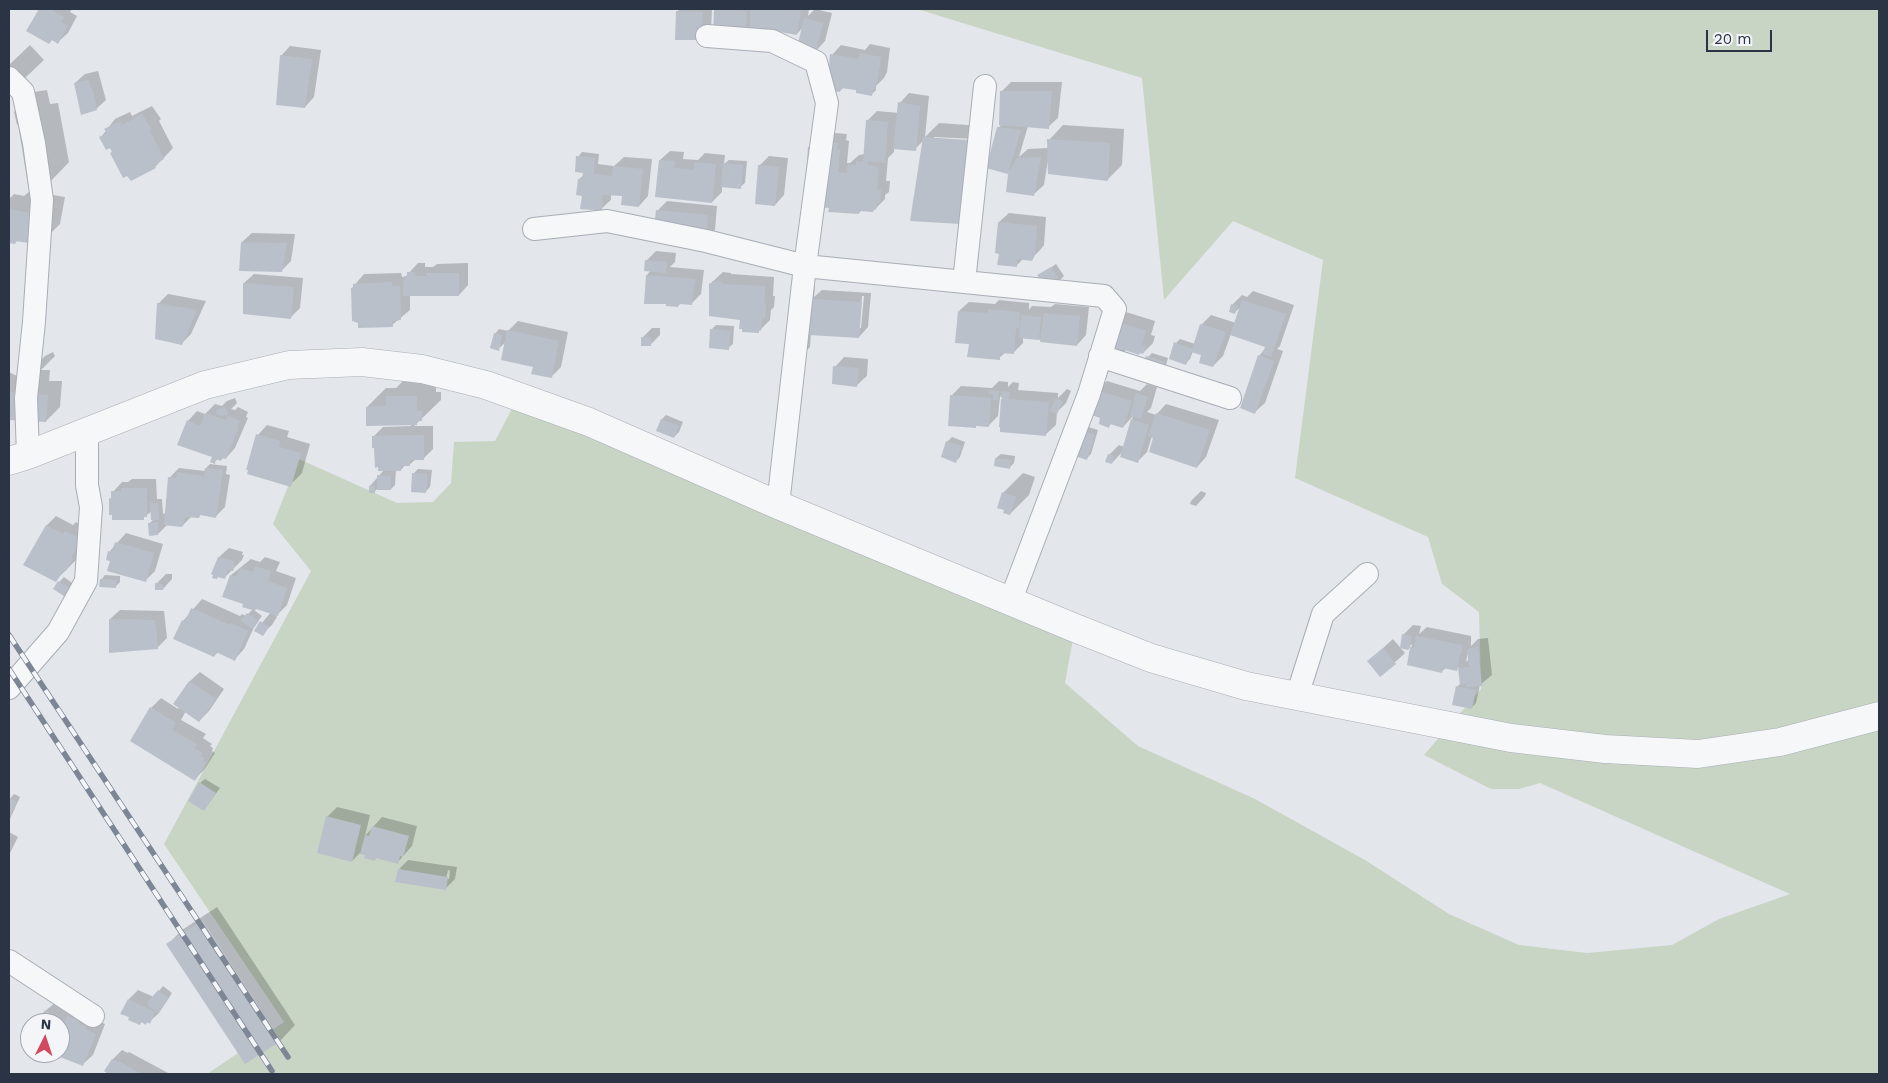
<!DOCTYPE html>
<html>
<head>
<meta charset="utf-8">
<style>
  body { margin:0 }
  #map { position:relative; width:1888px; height:1083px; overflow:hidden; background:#e3e6eb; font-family:"Work Sans",sans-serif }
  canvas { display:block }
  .frame { position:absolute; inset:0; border:10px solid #2b3444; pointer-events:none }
  .north { position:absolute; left:20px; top:1013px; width:50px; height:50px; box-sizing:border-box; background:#f3f5f8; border:1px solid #a3a8b0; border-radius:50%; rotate:4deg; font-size:14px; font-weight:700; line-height:20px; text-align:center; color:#2b3444 }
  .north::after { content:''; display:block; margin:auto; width:18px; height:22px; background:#d0495e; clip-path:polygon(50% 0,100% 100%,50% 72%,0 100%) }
  .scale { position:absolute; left:1706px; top:30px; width:66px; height:22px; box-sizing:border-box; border:2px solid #2b3444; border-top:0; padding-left:6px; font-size:15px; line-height:18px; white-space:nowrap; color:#2b3444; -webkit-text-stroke:4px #f3f5f8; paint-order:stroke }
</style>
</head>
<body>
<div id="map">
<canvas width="1888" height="1083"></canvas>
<div class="frame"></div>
<div class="north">N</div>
<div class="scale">20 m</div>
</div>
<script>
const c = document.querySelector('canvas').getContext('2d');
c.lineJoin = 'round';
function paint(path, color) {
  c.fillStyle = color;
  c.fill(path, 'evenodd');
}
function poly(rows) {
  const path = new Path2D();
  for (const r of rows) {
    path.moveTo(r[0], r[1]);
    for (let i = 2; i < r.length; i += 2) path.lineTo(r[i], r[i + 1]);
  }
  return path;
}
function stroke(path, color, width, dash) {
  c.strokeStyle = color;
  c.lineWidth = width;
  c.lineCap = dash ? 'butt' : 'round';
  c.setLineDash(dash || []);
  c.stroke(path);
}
paint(poly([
  [917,9,1879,9,1879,1074,207,1074,284,1022,164,844,311,571,273,524,299,459,397,503,433,502,451,483,454,442,495,441,518,397,1075,628,1065,683,1138,746,1255,799,1365,860,1449,914,1519,945,1587,953,1672,945,1719,919,1790,894,1540,783,1519,789,1491,789,1424,755,1481,689,1479,612,1442,584,1428,537,1295,478,1323,260,1233,221,1164,300,1142,78]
]), '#c9d5c4');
paint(poly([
  [40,9,72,9,70,12,77,16,68,33,58,42,28,31],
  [680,9,712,9,711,29,701,38,677,12],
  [716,9,809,9,808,16,815,9,832,13,825,41,816,51,803,27,797,34,758,27,755,30,755,36],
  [870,44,890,48,887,72,884,78,876,86,876,90,871,95,859,90,844,87,840,91,832,55,841,45,865,50],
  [30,45,44,60,24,79,9,84,9,65],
  [290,46,321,50,314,97,305,107,281,56],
  [98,71,106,100,96,109,75,83,85,74],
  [1011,82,1062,82,1058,118,1048,127,1028,126,1019,157,1028,149,1049,148,1049,140,1063,125,1124,129,1122,165,1108,179,1048,160,1044,185,1034,194,1010,173,988,167,998,128,1001,125,1001,92],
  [47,90,50,104,58,103,69,162,50,182,28,185,18,124,17,125,14,112,34,92],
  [909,93,929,96,925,137,939,123,983,126,974,208,923,141,915,149,894,148,894,152,888,158,886,181,890,181,889,192,885,195,885,199,873,211,862,210,859,213,830,207,810,147,823,132,847,134,846,140,849,141,847,163,850,163,859,155,865,154,867,121,877,111,899,113,900,103],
  [934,137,975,139,975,142,934,139],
  [152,106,161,119,159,121,173,148,155,167,113,151,101,137,115,119,130,112,132,116],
  [670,151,684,152,683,159,698,160,705,153,725,155,724,164,729,160,747,161,745,183,740,187,722,186,722,192,712,202,660,160],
  [582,152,599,154,598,164,614,166,624,157,652,159,648,196,639,206,623,195,611,194,611,200,601,209,583,195,579,179,584,175,578,157],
  [769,156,788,158,784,195,775,205,759,166],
  [30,191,65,197,60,224,41,243,18,240,15,243,9,242,9,199,14,194,24,196],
  [667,201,717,206,715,230,705,240,657,211],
  [1009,213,1046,217,1044,245,1041,249,1031,259,1023,259,1016,266,1000,252,999,222],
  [252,233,295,234,291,261,282,270,242,242],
  [656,251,676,253,675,262,670,267,704,270,701,294,691,304,681,303,678,306,647,275,651,270,646,261],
  [418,263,425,263,425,267,433,267,437,264,468,263,468,285,459,295,410,295,410,310,392,325,352,288,364,274,401,273,402,277,405,277],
  [1056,264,1064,276,1060,280,1039,276],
  [723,272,731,273,731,274,774,277,773,296,775,296,774,307,771,310,770,320,758,332,741,319,710,284],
  [254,274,303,278,300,308,290,318,244,283],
  [803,285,815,286,814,297,822,290,871,293,868,327,859,337,811,333,810,347,806,351],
  [862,296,864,296,861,328,859,328],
  [1253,291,1294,305,1280,346,1277,349,1283,351,1265,403,1255,412,1259,356,1267,346,1231,334,1223,356,1213,366,1203,354,1193,351,1190,359,1186,363,1176,343,1180,339,1195,344,1201,325,1211,315,1236,323,1242,306,1235,312,1232,305,1242,295,1247,297],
  [168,294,206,301,191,334,181,344,158,304],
  [999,300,1029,303,1029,310,1032,306,1051,307,1055,304,1089,307,1086,335,1077,345,1023,337,1023,343,1013,353,1006,352,999,358,970,343,959,311,969,302,995,304],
  [1126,312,1155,321,1151,335,1155,336,1153,343,1143,353,1127,349,1120,356,1116,321],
  [518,321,568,332,561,367,551,377,506,342,498,349,495,334,499,329,508,331],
  [716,325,734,326,733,344,728,348,712,329],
  [652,328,660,328,660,335,650,345,643,337],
  [53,352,55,356,41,370,50,370,49,381,62,381,60,407,46,421,9,419,9,372,17,376,31,370,45,356],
  [1152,353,1168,358,1164,372,1148,357],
  [844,357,868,359,867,376,857,385,835,367],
  [406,378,436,378,436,392,441,392,441,400,414,426,433,426,433,449,423,459,416,459,409,465,405,465,401,470,396,470,395,485,391,489,377,489,374,492,370,486,384,470,373,437,383,427,411,426,411,424,367,407,386,388,396,388],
  [999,381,1008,382,1008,387,1013,382,1019,383,1018,390,1058,393,1058,398,1067,389,1071,391,1066,403,1057,412,1056,425,1046,434,1000,426,1003,394,1000,397,998,416,989,425,978,424,975,427,952,395,961,386,992,388],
  [1107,381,1140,391,1147,384,1157,387,1151,408,1147,412,1156,415,1166,404,1219,420,1206,457,1197,467,1152,436,1147,452,1138,461,1122,452,1112,463,1109,455,1119,445,1124,447,1133,416,1123,427,1112,423,1109,426,1102,417,1097,390],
  [235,398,237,403,231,409,235,410,238,407,248,412,246,417,248,418,235,448,226,458,224,457,221,460,218,459,214,462,214,457,188,421,197,411,205,414,215,404,222,406,227,401],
  [666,415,683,422,679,432,674,437,657,430,662,419],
  [267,425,289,431,287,437,310,444,302,473,290,485,258,435],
  [1085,426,1098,430,1091,454,1087,458,1074,454],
  [952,437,965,442,960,457,956,461,947,442],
  [1001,454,1015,456,1014,463,1010,467,996,458],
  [210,464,227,466,226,474,230,475,225,507,216,516,201,514,199,517,192,516,183,525,168,524,158,534,150,523,154,519,152,511,143,518,110,499,113,496,113,492,122,482,128,482,132,479,156,479,157,499,162,499,163,514,166,513,169,478,179,468,205,471,206,468],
  [418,469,432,470,430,487,426,491,413,474],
  [1023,473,1035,477,1029,495,1010,514,1003,493],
  [1201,491,1206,493,1205,496,1196,506,1190,504,1191,501],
  [56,516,73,525,76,522,87,528,81,549,76,560,55,581,25,565,47,525],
  [126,533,163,544,155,571,146,580,110,551],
  [229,548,243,552,242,555,244,555,242,560,224,578,213,573,219,557],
  [265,557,280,562,276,571,296,578,287,605,276,616,277,617,272,625,262,634,256,630,271,612,257,608,254,610,262,616,255,625,244,649,235,659,218,652,214,656,183,621,202,599,240,616,242,614,246,616,253,609,231,575,251,559,260,562],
  [166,574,172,574,172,579,163,589,156,584],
  [105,575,120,576,120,582,115,587,101,580],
  [64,577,75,585,71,592,59,582],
  [120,610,164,611,167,638,157,648,110,619],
  [1413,625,1421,626,1419,634,1427,627,1471,636,1471,646,1478,639,1488,638,1492,675,1480,685,1476,703,1471,708,1457,687,1461,683,1459,667,1456,670,1446,668,1442,671,1408,665,1412,644,1407,648,1403,635],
  [1468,652,1469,659,1466,662],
  [1393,639,1405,653,1381,675,1369,661],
  [200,672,224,689,209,711,199,721,186,711,181,720,206,734,203,738,212,744,210,746,213,748,212,751,215,753,204,770,195,779,151,708,161,698,178,709,179,707,175,704,190,681],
  [205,779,220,788,204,810,200,783],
  [14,794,20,797,9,821,9,800],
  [337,807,370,815,365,836,382,817,417,826,412,846,397,863,360,853,352,861,327,817],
  [9,832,18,837,9,855],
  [408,860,457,867,455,879,445,889,399,869],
  [448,870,450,871,449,879,446,879],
  [217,907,295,1025,281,1040,246,1063,168,944,182,930],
  [163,986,172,993,159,1013,149,1022,142,1021,140,1024,122,1013,129,999,138,990,154,997],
  [56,1002,105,1024,93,1055,83,1064,61,1056,46,1053,60,1053,60,1023,35,1023,38,1017],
  [122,1050,128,1053,129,1052,170,1074,110,1074,113,1059]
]), '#0003');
paint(poly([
  [39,9,50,9,64,17,61,22,68,26,58,44,52,40,49,44,26,31],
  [714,9,747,11,746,26,750,27,750,9,801,9,797,35,750,27,750,37,713,40],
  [676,11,703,12,701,40,675,40],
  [804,18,823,23,816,52,797,48],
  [860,53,881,57,877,83,876,82,875,89,873,89,872,96,856,93,856,90,841,88,840,92,827,90,830,54,859,59],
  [280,55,312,59,305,108,276,105],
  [88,80,93,92,97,110,81,115,74,83],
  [1000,91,1052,91,1049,129,999,125],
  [898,102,920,106,916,151,893,149],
  [142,114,152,130,150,131,164,159,154,165,156,168,131,181,127,176,123,178,110,153,112,152,110,148,106,150,99,137,107,133,104,129,120,121,122,125],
  [866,120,888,122,885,163,868,161,867,165,879,167,877,190,881,190,880,203,877,203,876,210,874,209,873,212,859,211,859,214,828,212,829,208,805,206,804,203,808,147,811,147,812,141,838,143,837,150,840,150,838,172,847,173,848,164,856,165,856,161,863,162],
  [997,127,1021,130,1008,174,1017,158,1041,157,1034,196,1006,192,1008,174,986,168],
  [923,137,969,140,960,224,910,221],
  [1047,139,1110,143,1108,181,1048,174],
  [576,156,595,158,594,174,612,176,613,166,643,169,639,207,621,205,622,196,603,195,602,211,580,209,582,196,576,195,578,179,582,179,583,173,575,172],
  [659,160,675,161,674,168,694,170,694,162,716,164,712,203,655,197],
  [723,163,743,165,741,189,721,187],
  [758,165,779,167,775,206,755,204],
  [9,209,46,216,41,245,16,241,15,244,9,243],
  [656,210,708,215,706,241,653,236],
  [998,222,1037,226,1035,255,1032,261,1017,259,1017,267,997,265,999,254,995,253],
  [241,242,287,243,282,272,239,271],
  [645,260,667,262,666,273,644,271],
  [1051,267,1060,281,1047,290,1037,275],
  [407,272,415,272,416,276,426,276,426,273,459,273,459,296,403,296,404,276,407,276],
  [646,275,695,279,692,305,679,304,678,307,666,306,666,304,644,304],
  [712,281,722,282,722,284,765,286,764,305,766,305,765,318,762,317,761,331,759,330,759,333,742,332,742,329,739,329,740,320,709,316,709,283,712,284],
  [392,282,392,286,400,286,401,320,393,321,393,327,358,328,358,323,352,321,351,288,353,288,353,284],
  [243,283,294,287,291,319,243,314],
  [811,299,862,302,859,338,809,335,808,334],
  [1242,300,1286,314,1271,357,1262,354,1265,347,1230,335],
  [157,303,197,310,182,345,155,339],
  [1231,304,1238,306,1235,314,1229,312],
  [988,309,1020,312,1019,328,1016,328,1014,354,1000,353,1000,360,967,357,969,344,955,343,958,311,988,313],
  [1044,313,1080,316,1077,346,1040,342],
  [1021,315,1041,317,1039,340,1019,338],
  [1115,321,1146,331,1142,345,1146,346,1143,354,1140,353,1139,355,1122,349,1120,358,1105,353],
  [1200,324,1226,332,1213,367,1199,363,1201,355,1191,352,1186,365,1169,359,1174,342,1192,349],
  [710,329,730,331,729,350,709,348],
  [507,330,559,341,552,378,531,374,533,367,501,360],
  [494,333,502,335,499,351,490,348],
  [641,337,651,338,651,346,641,346],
  [1258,355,1274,361,1255,414,1240,408],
  [1146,356,1164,362,1160,378,1142,372],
  [833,366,859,368,857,387,832,384],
  [988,390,999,391,998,400,993,400,993,394,988,393],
  [1096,390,1132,401,1123,428,1110,424,1109,428,1099,424,1100,418,1089,414],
  [1002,391,1010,392,1009,399,1049,402,1046,436,1000,432,1000,427,999,427,1001,399,1006,398,1001,398],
  [9,392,48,395,46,422,9,420],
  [1136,393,1148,397,1141,419,1130,416],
  [950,395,991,398,989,427,976,426,976,428,948,426],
  [386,396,417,396,417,411,422,411,422,421,417,421,417,425,366,426,366,407,386,406],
  [1056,398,1063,401,1057,414,1050,411],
  [225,407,228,414,223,416,217,415,216,410],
  [205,413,226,420,228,416,240,421,237,427,239,427,226,459,222,458,221,461,216,459,215,464,210,462,212,457,177,445,187,420,200,426],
  [1156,413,1210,430,1197,468,1149,452,1153,438,1148,436],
  [661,419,679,426,674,438,656,431],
  [1131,419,1149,425,1138,463,1120,457],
  [1080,430,1095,435,1087,460,1072,455,1075,447,1084,449,1075,446],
  [256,434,280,441,279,447,301,453,291,487,247,474,248,470,246,470],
  [424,435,424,460,410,460,410,466,401,466,401,471,378,471,378,467,375,468,374,448,372,448,372,436],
  [946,441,962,446,956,463,941,457],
  [1108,454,1114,456,1112,464,1105,462],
  [995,458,1011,460,1010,469,994,466],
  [205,468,223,470,216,518,200,515,199,518,185,517,183,526,181,527,164,525,168,477,176,478,177,472,203,476,203,482],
  [412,473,428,474,426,493,411,492],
  [377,475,391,476,391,490,377,490],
  [369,486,375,486,375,493,369,493],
  [121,488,147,488,147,517,144,517,144,520,112,520,112,515,109,515,109,498,111,499,111,491,121,491],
  [1002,492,1016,497,1010,515,1003,513,1004,510,997,508],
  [150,503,158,503,159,520,151,520],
  [158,522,158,535,149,536,148,523],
  [46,525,63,534,65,531,79,538,77,541,79,542,71,558,73,559,66,571,64,570,56,582,23,565],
  [115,542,154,553,146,582,107,571,110,561,106,560,108,551,112,552],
  [218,557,234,561,233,564,235,565,233,571,228,569,225,579,218,577,217,579,212,578,213,575,211,574],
  [255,566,271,571,268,581,287,588,278,616,256,609,255,611,242,607,243,604,222,597,230,575,236,577,240,568,253,572],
  [100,579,116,580,116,588,99,587],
  [58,581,72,590,67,598,53,589],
  [155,583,163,584,163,590,155,590],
  [191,608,230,625,231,623,248,631,235,661,216,652,214,657,173,639,182,620,185,622],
  [247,613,259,621,253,629,241,621],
  [109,619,155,620,158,649,109,653],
  [260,621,269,627,263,636,254,631],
  [1402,634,1412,636,1410,647,1408,650,1400,648],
  [1416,636,1462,645,1462,653,1460,653,1457,671,1443,668,1442,673,1407,665,1410,647,1414,648],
  [1478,647,1482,686,1466,687,1466,684,1460,685,1458,668,1469,667,1467,649],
  [1383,648,1396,664,1380,677,1367,661],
  [189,681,216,699,199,722,173,704],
  [1456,686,1476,690,1472,709,1452,705],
  [150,707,176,723,172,730,197,744,194,748,203,753,201,756,205,758,203,761,206,763,195,781,130,741],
  [199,782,216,793,204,811,188,801],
  [9,798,17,802,9,818],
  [326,816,361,825,352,862,317,853],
  [372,826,409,836,403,857,400,856,398,864,376,858,375,861,364,858,365,855,360,854,365,835,369,836],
  [398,869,448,877,446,890,395,882],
  [203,920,281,1041,245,1064,166,944],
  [158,990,169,998,158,1013,148,1006,149,1004,147,1003],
  [128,999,155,1012,150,1024,147,1022,146,1025,141,1022,140,1025,128,1020,129,1017,120,1014],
  [45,1010,59,1016,58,1019,65,1021,67,1016,80,1021,79,1024,86,1026,85,1029,96,1034,83,1066,60,1057,59,1059,43,1053,60,1053,60,1023,34,1023,37,1016,43,1017],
  [112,1059,118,1062,119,1061,141,1074,108,1074,104,1071]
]), '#bac0c9');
const minor = poly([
  [9,78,23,92,34,143,42,200,34,322,26,398,28,455],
  [534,229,607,221,706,241,805,266,827,103,816,62,772,41,707,36],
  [964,282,985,86],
  [1100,356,1230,398],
  [778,505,805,266,1104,296,1115,309,1089,394,1010,602],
  [9,688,58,632,86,581,91,507,87,485,87,431],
  [1297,696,1323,614,1367,574],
  [9,961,93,1016]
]);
const tertiary = poly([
  [9,461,28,455,205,385,289,365,362,362,422,369,486,385,589,422,778,505,1075,628,1151,658,1246,686,1511,738,1605,749,1698,754,1780,742,1879,716]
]);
stroke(minor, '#a8adb6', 24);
stroke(tertiary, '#a8adb6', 29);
stroke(minor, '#f6f7f9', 22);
stroke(tertiary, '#f6f7f9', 28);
const rail = poly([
  [9,635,288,1057],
  [9,669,272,1071]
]);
stroke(rail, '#7c8695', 5.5);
stroke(rail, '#f3f5f8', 4, [11]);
</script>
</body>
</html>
